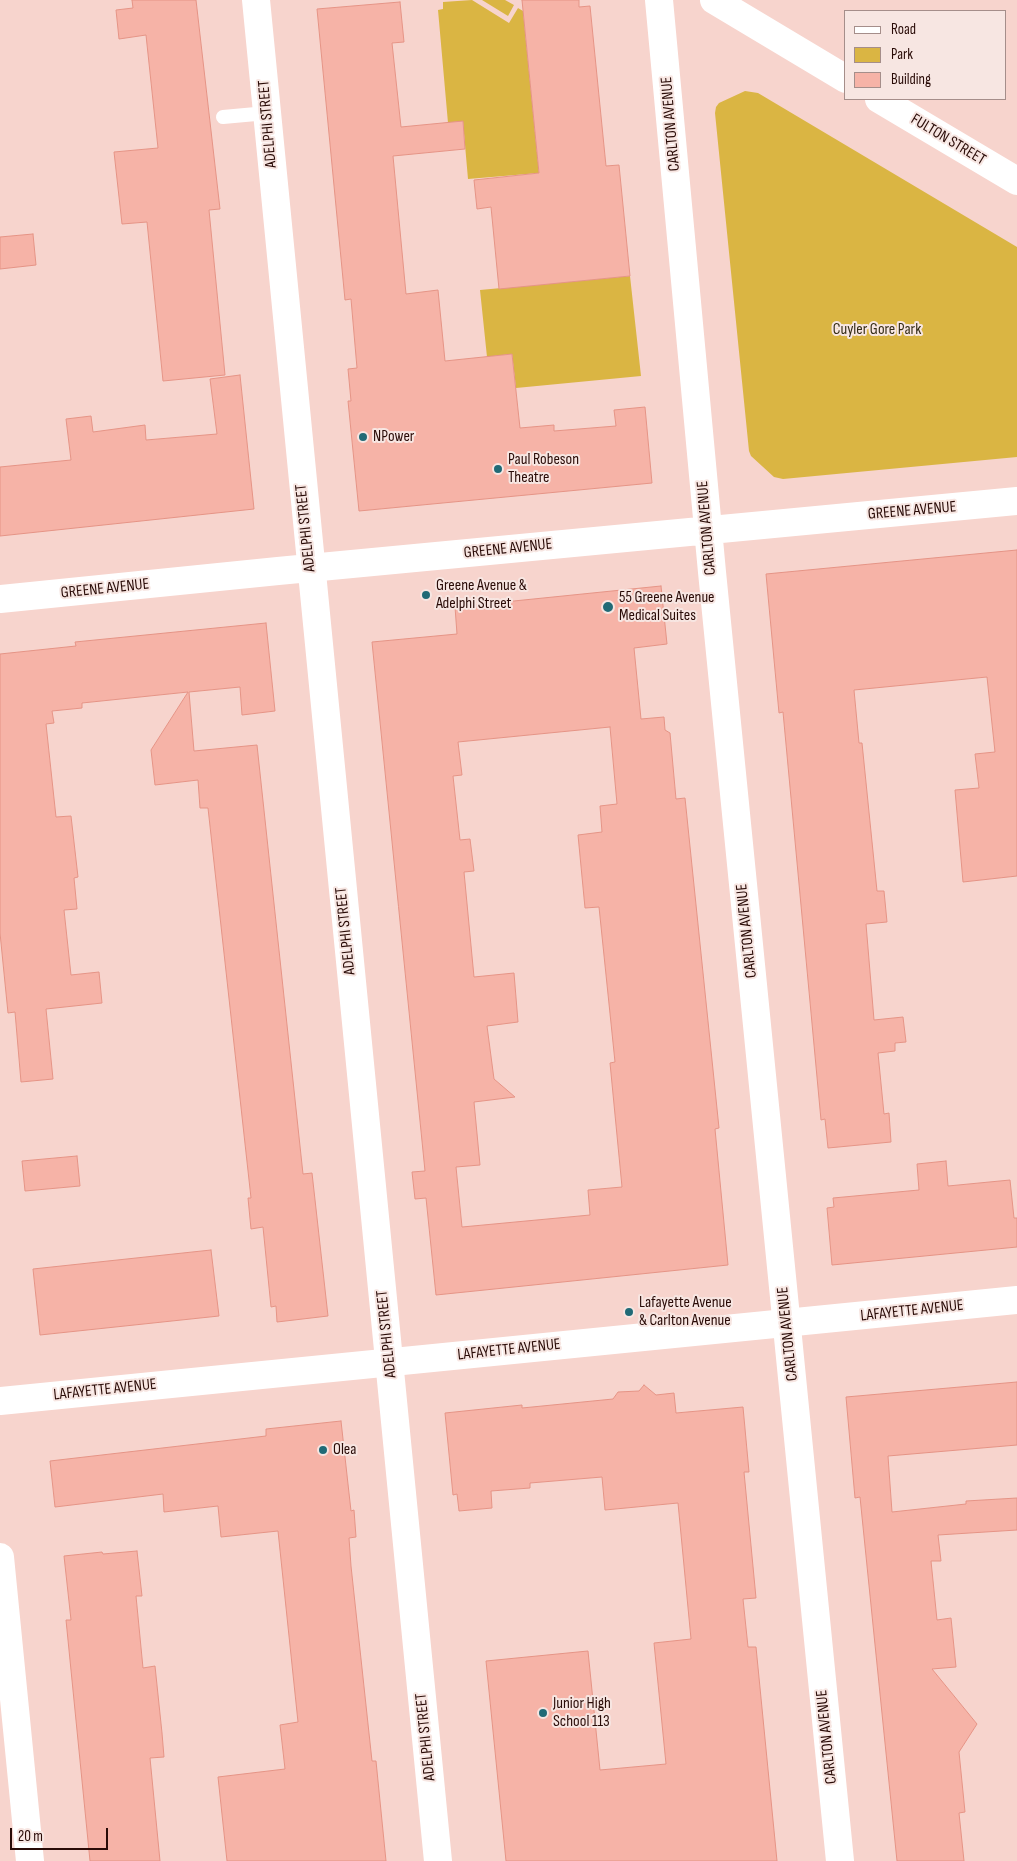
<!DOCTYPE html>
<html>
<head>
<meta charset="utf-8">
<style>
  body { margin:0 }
  #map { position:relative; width:1017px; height:1861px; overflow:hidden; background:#f7d4cd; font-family:"Sofia Sans Condensed",sans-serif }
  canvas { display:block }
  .legend { position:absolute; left:844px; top:10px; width:162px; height:90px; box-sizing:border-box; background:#f7e6e2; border:1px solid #a58e8a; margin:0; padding:6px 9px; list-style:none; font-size:15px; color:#290b07 }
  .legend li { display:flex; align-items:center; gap:10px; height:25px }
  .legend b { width:25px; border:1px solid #a58e8a }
  .scale { position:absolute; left:10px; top:1828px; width:98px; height:22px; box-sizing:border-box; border:2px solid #290b07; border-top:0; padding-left:6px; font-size:15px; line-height:18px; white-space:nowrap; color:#290b07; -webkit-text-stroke:4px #f7e6e2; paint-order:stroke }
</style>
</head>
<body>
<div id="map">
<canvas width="1017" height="1861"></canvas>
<ul class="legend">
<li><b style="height:6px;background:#fff"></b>Road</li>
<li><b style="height:14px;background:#dab543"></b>Park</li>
<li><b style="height:14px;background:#f6b3a7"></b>Building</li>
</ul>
<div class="scale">20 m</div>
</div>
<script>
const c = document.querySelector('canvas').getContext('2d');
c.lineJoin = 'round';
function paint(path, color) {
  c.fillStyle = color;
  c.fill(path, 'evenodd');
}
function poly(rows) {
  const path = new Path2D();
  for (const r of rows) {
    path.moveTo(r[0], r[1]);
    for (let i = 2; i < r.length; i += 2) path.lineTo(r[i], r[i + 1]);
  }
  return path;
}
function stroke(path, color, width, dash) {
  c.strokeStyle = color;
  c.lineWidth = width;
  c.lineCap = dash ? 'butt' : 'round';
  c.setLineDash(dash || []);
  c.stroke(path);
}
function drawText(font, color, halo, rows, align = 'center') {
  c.font = font + ' "Sofia Sans Condensed",sans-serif';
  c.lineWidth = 4;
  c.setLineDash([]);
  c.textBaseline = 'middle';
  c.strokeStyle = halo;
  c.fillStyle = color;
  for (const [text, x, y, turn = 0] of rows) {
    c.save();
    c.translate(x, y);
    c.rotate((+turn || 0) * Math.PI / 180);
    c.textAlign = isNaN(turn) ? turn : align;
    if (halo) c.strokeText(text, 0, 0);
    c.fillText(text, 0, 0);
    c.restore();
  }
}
paint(poly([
  [472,0,509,23,518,8,523,11,539,173,468,179,463,122,448,123,438,10,443,9,443,2],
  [482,0,505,0,514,5,508,16],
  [745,91,758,93,1017,247,1017,457,783,479,774,477,751,456,749,451,715,113,716,107,719,103],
  [630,276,641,376,516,388,512,354,487,357,480,290]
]), '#dab543');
const building = poly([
  [132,0,196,0,220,209,209,210,225,375,163,381,147,222,122,224,114,152,158,148,146,35,119,39,116,10,133,8,132,0],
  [522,0,579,0,579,7,590,6,606,166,619,165,630,276,499,289,491,207,477,209,474,180,539,173,522,0],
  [400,2,404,42,392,43,401,127,463,121,465,149,393,156,406,294,438,290,445,361,512,354,520,428,554,425,554,431,616,426,614,410,645,407,652,483,359,511,348,401,351,401,348,369,357,368,351,299,345,300,317,9,400,2],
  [33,234,36,265,0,269,0,237,33,234],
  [240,375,254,509,0,536,0,467,71,460,66,419,91,416,93,432,145,425,146,440,217,434,210,379,240,375],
  [1017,550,1017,876,963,882,955,790,979,788,975,754,995,752,987,677,854,690,859,743,862,743,877,891,884,891,887,922,866,924,874,1020,903,1017,906,1042,895,1043,895,1051,878,1053,884,1114,889,1113,891,1142,828,1148,825,1119,821,1120,783,712,779,713,766,574,1017,550],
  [661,586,667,644,634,648,641,719,664,717,665,730,670,733,676,799,685,798,719,1128,715,1129,728,1265,436,1295,426,1198,415,1199,412,1172,425,1171,372,642,457,634,455,607,661,586],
  [610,727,617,804,600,806,602,832,578,835,585,908,599,907,615,1062,610,1063,622,1187,588,1190,590,1215,462,1227,456,1167,480,1165,474,1102,515,1097,494,1079,487,1026,518,1022,514,973,474,977,464,872,474,871,470,839,460,840,453,776,462,775,458,742,610,727],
  [266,623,275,711,242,715,240,687,189,692,194,751,257,745,303,1174,312,1173,328,1316,277,1322,276,1306,271,1307,263,1227,251,1229,248,1198,251,1198,208,808,200,808,198,780,155,785,151,750,188,692,82,703,82,708,52,711,54,723,46,724,56,817,71,816,78,877,74,878,77,909,64,910,71,975,99,972,102,1003,46,1009,53,1079,21,1082,15,1012,8,1013,0,933,0,654,76,646,75,642,266,623],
  [77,1156,80,1186,25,1191,22,1161,77,1156],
  [946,1161,948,1186,1010,1180,1014,1218,1017,1218,1017,1247,832,1265,827,1208,834,1207,833,1198,919,1190,917,1164,946,1161],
  [211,1250,219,1316,40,1335,33,1269,211,1250],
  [1017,1382,1017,1445,888,1456,892,1512,966,1504,966,1501,1017,1498,1017,1530,938,1535,941,1561,931,1561,937,1620,951,1618,956,1667,932,1669,977,1724,959,1752,965,1812,959,1813,964,1861,897,1861,860,1497,855,1498,846,1397,1017,1382],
  [644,1385,656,1395,674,1393,676,1413,743,1407,749,1472,744,1472,756,1598,743,1599,748,1647,756,1647,777,1861,506,1861,486,1661,588,1651,600,1770,666,1764,654,1643,691,1639,678,1503,605,1510,602,1477,530,1483,530,1488,491,1491,492,1508,459,1511,457,1494,453,1495,445,1413,522,1405,522,1408,613,1399,618,1392,639,1391,644,1385],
  [341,1421,351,1511,354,1510,356,1537,349,1538,351,1566,372,1761,376,1761,386,1861,227,1861,218,1777,285,1769,280,1725,298,1722,278,1531,221,1537,218,1506,164,1512,163,1494,55,1507,50,1461,266,1436,266,1429,341,1421],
  [137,1551,142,1596,136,1596,143,1668,155,1666,162,1733,164,1757,150,1758,160,1861,90,1861,66,1620,71,1620,64,1556,102,1552,103,1554,137,1551]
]);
paint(building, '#f6b3a7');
stroke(building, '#e59486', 1);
stroke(poly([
  [223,117,267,113]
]), '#fff', 14);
stroke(poly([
  [256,0,438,1861],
  [659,0,712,572,840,1861],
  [0,599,278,571,1017,501],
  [0,1557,30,1861]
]), '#fff', 28);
stroke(poly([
  [714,0,846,79],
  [879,99,1017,181],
  [0,1401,1017,1300]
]), '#fff', 28);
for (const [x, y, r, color] of [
  [363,437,5,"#216a76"],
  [498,469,5,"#216a76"],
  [426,595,5,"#216a76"],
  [608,607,6,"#216a76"],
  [629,1312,5,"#216a76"],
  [323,1450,5,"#216a76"],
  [543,1713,5,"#216a76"]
]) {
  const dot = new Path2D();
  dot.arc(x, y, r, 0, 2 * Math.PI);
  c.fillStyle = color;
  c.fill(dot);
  stroke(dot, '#f7e6e2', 2);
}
drawText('16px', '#290b07', '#f7e6e2', [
  ["ADELPHI STREET",268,124,-95],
  ["CARLTON AVENUE",671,124,-95],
  ["FULTON STREET",948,140,31],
  ["GREENE AVENUE",912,511,-5],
  ["ADELPHI STREET",306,528,-96],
  ["CARLTON AVENUE",707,528,-95],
  ["GREENE AVENUE",508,549,-6],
  ["GREENE AVENUE",105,589,-6],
  ["ADELPHI STREET",346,931,-96],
  ["CARLTON AVENUE",747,931,-96],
  ["LAFAYETTE AVENUE",912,1311,-6],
  ["ADELPHI STREET",387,1334,-96],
  ["CARLTON AVENUE",788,1334,-96],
  ["LAFAYETTE AVENUE",509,1350,-6],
  ["LAFAYETTE AVENUE",105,1390,-6],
  ["ADELPHI STREET",426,1737,-96],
  ["CARLTON AVENUE",827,1737,-96]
]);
drawText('16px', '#342c16', '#f7e6e2', [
  ["Cuyler Gore Park",877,330]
]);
drawText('16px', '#290b07', '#f7e6e2', [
  ["NPower",373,437],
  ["Paul Robeson",508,460],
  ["Theatre",508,478],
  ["Greene Avenue &",436,586],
  ["Adelphi Street",436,604],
  ["55 Greene Avenue",619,598],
  ["Medical Suites",619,616],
  ["Lafayette Avenue",639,1303],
  ["& Carlton Avenue",639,1321],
  ["Olea",333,1450],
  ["Junior High",553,1704],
  ["School 113",553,1722]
], 'left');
</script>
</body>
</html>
